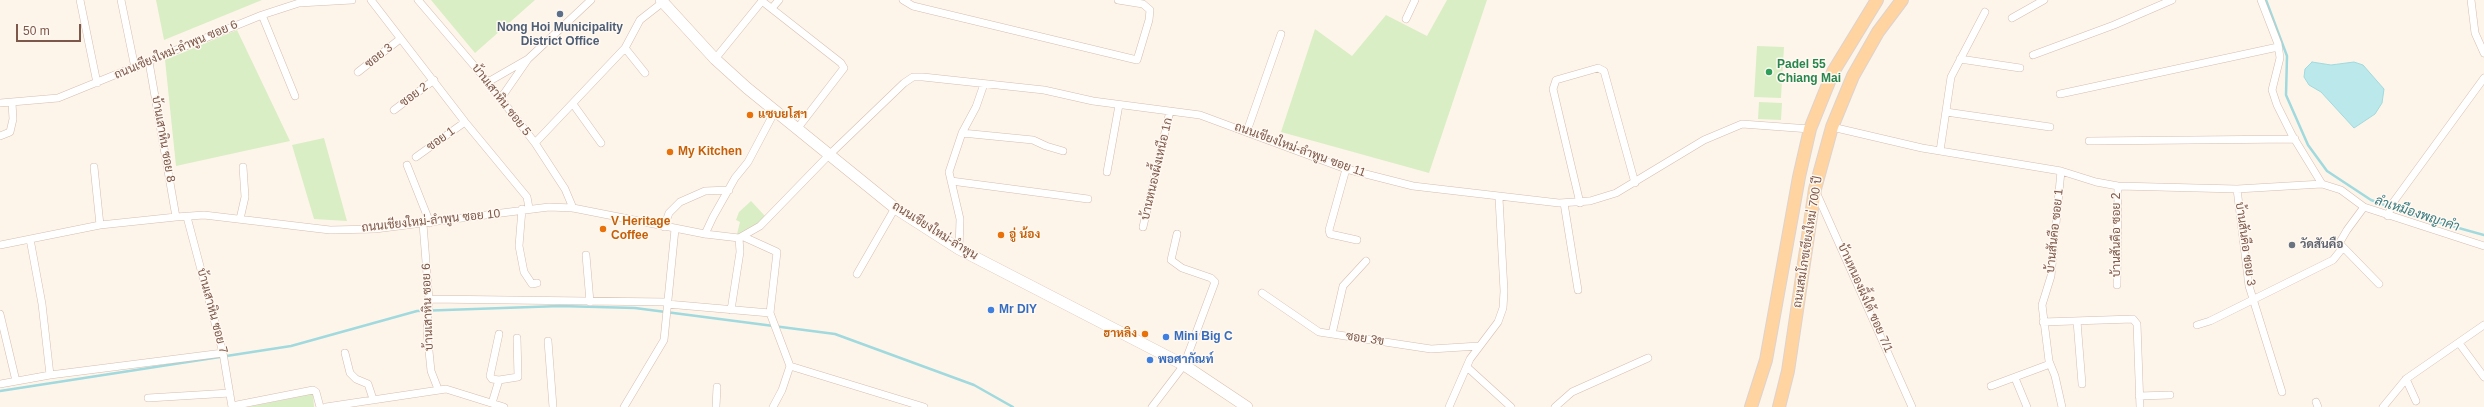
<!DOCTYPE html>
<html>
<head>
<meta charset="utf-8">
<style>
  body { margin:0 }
  #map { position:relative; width:2484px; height:407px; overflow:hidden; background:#fef5ea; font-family:Arial,sans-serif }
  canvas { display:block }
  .scale { position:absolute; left:16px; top:24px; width:65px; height:18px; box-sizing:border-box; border:2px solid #7d5749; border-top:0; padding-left:5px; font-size:12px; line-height:14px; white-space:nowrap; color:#7d5749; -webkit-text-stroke:3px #fff9f2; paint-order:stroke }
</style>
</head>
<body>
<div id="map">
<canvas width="2484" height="407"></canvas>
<div class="scale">50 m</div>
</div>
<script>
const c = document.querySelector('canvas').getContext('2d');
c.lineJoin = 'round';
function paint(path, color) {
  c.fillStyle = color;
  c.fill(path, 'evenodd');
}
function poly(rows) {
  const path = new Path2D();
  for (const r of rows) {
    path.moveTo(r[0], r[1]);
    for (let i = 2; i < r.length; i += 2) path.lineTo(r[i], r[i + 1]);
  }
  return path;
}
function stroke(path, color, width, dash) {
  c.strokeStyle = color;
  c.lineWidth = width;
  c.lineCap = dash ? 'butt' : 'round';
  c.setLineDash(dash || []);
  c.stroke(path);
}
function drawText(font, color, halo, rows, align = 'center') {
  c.font = font + ' Arial,Sarabun,sans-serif';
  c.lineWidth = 3;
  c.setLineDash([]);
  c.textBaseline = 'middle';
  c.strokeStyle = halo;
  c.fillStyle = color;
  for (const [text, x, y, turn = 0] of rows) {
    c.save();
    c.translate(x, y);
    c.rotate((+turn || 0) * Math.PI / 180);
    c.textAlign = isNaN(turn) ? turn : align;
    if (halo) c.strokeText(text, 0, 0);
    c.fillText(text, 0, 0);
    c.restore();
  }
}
paint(poly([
  [156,0,262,0,164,40],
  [431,0,535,0,475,53],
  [1447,0,1487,0,1429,173,1281,132,1315,29,1352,56,1386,15,1427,36],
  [237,30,290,141,176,166,165,60],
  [1757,46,1784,47,1781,98,1754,97],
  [1759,102,1782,103,1781,120,1758,119],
  [324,138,347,221,314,219,292,145],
  [751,201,766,217,752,234,737,234,740,222,736,220,739,212],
  [313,394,314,407,248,407]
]), '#d9eec5');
const water = poly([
  [2312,62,2331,65,2354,62,2363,65,2384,89,2382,103,2375,114,2354,128,2321,92,2309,85,2304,77,2305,69,2312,62]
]);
paint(water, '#bbe8eb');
stroke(water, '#a0d9de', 1);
stroke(poly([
  [2266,0,2287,56,2286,95,2308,145,2327,171,2371,200,2412,215,2484,235],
  [0,391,291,346,417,311,560,306,635,308,835,334,974,385,1013,407]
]), '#a0d9de', 2.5);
const street = poly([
  [80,0,97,83],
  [121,0,135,68],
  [371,0,465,122,527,197,529,208],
  [418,0,488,82,535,143,565,189,573,208],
  [903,0,913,6,1137,60,1149,20,1150,10,1143,4,1118,0],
  [2261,0,2278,44,2280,58,2272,90,2277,105,2292,135,2322,184],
  [2471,0,2475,33,2484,53],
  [772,8,779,0],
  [262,15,295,96],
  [2012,18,2044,0],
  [1406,19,1415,0],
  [625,48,645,73],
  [2033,55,2114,25,2172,0],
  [715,59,762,1,841,63,844,68,797,129],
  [1960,59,2020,68],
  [149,62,176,217],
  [358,72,400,39],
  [488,82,528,59],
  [2060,94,2278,47],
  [501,98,528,59,591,0],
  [0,103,58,98,262,15,299,3,352,0],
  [573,104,601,143],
  [394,110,434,80],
  [1946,112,2050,127],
  [1832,127,1922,148,2061,171,2096,182,2118,186,2237,189,2322,184,2341,190,2364,207,2484,246],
  [1247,131,1281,34],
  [962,133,1033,140,1046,146,1063,151],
  [0,136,10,132,13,119,12,103],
  [2089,141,2295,139],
  [535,143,625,48,640,20,663,2],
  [1940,151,1951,77,1985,12],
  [416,157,465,122],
  [407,165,430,223],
  [94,167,100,225],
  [1346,169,1329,230,1330,234,1357,240],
  [2061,171,2051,276,2042,305,2049,361,2055,376,2062,407],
  [1107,172,1119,105],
  [951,181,1088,199],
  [2237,189,2249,286,2282,392],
  [1816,192,1912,407],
  [1564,203,1578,290],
  [1580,203,1553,89,1556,80,1598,68,1604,71,1635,183],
  [522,209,519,246,524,272,532,284,537,283],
  [2388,216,2392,204,2484,78],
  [187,217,223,353,232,407],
  [240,219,245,197,243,167],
  [423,224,429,300,427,331,431,371,438,389],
  [664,227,669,213,680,202,705,191,729,190],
  [1143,227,1170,111],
  [705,234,713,217,735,178,748,162,775,111],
  [744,237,777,252,770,313,790,366,782,390,773,407],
  [30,239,42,304,50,375],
  [0,245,100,225,176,217,204,215,330,230,375,229,549,207,573,208,705,234,739,238,760,226,828,156,904,83,913,77,923,77,1044,90,1093,101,1200,115,1346,169,1413,186,1559,203,1590,201,1616,193,1704,140,1742,124,1810,129],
  [2341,245,2379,284],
  [959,249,960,219,949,172,962,133,976,107,984,84],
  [586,255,590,302],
  [857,274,895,208],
  [2117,285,2118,186],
  [1262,293,1319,332,1431,349,1479,346],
  [429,299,667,302],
  [667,304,770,313],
  [731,310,740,252,739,238],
  [0,314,16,381],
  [2077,321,2082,384],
  [2043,322,2133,319,2137,324,2140,407],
  [2197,325,2210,321,2333,260,2341,250,2340,242,2347,230,2364,207],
  [1332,334,1343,286,1366,261],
  [548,341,553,407],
  [2459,343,2484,377],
  [345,353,350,373,356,379,368,384,373,399],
  [790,366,924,407],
  [1467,367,1511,407],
  [2015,378,2027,407],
  [2406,379,2416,401],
  [499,380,492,379,490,376,499,334],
  [0,384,50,375,223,353],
  [1991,386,2050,364],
  [2139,396,2170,395],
  [148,398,230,393],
  [2316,402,2318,407],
  [492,403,499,380,518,377,517,338],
  [232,406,313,390,316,392,320,407],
  [326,407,446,389,504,407],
  [624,407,664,340,675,229],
  [716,407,717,387],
  [1152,407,1184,365,1215,282,1211,278,1182,268,1171,260,1177,234],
  [1449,407,1470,359,1498,322,1503,308,1504,291,1499,198],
  [1555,407,1572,392,1648,358],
  [2383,407,2406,379,2484,325]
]);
const secondary = poly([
  [661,0,715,59,747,88,895,208,959,249,1184,365,1247,407]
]);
const primary = poly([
  [1751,407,1766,360,1799,177,1810,129,1833,72,1877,0],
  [1779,407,1788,371,1815,189,1832,127,1853,76,1878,32,1902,0]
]);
stroke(street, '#d5bdb0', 8);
stroke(secondary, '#dabfaf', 12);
stroke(primary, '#ddd3d0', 14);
stroke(street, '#fff', 7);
stroke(secondary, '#fff', 11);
stroke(primary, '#ffd4a0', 12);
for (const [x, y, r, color] of [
  [560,14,4,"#5c6f8a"],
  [1769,72,4,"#2e9e5b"],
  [750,115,4,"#e8710a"],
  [670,152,4,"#e8710a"],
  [603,229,4,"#e8710a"],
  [1001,235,4,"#e8710a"],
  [2292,245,4,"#6b7280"],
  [991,310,4,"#3f7fe0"],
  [1145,334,4,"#e8710a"],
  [1166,337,4,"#3f7fe0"],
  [1150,360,4,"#3f7fe0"]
]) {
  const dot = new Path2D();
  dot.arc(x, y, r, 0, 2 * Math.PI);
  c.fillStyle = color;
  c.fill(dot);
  stroke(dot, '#fff9f2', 1.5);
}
drawText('bold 12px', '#4e5e75', '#fff9f2', [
  ["Nong Hoi Municipality",560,28],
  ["District Office",560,42]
]);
drawText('12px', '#7d5749', '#fff9f2', [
  ["ถนนเชียงใหม่-ลำพูน ซอย 6",176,50,-23],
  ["ซอย 3",379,56,-38],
  ["ซอย 2",414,95,-37],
  ["บ้านเสาหิน ซอย 5",501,100,52],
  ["บ้านเสาหิน ซอย 8",163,139,80],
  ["ซอย 1",441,139,-36],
  ["ถนนเชียงใหม่-ลำพูน ซอย 11",1300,150,20],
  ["บ้านหนองผึ้งเหนือ 1ก",1157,169,-77],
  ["ถนนเชียงใหม่-ลำพูน ซอย 10",431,221,-6],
  ["ถนนเชียงใหม่-ลำพูน",935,231,32],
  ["บ้านสันคือ ซอย 1",2055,231,-84],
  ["บ้านสันคือ ซอย 2",2117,235,-90],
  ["ถนนสมโภชเชียงใหม่ 700 ปี",1808,242,-81],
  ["บ้านสันคือ ซอย 3",2245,244,82],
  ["บ้านหนองผึ้งใต้ ซอย 7/1",1865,298,66],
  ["บ้านเสาหิน ซอย 6",428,307,-92],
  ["บ้านเสาหิน ซอย 7",212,311,75],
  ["ซอย 3ข",1365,339,8]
]);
drawText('bold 12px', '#27864d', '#fff9f2', [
  ["Padel 55",1777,65],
  ["Chiang Mai",1777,79]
], 'left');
drawText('bold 12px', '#c56008', '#fff9f2', [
  ["แซบยโสฯ",758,115],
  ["My Kitchen",678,152],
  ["V Heritage",611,222],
  ["Coffee",611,236],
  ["อู่ น้อง",1009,235],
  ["ฮาหลิง",1137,334,"right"]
], 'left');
drawText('bold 12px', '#5b616d', '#fff9f2', [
  ["วัดสันคือ",2300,245]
], 'left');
drawText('bold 12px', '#366cbe', '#fff9f2', [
  ["Mr DIY",999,310],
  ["Mini Big C",1174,337],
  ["พอศากัณท์",1158,360]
], 'left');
drawText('italic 13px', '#3a7c82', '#fff9f2', [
  ["ลำเหมืองพญาคำ",2417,214,18]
]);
</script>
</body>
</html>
